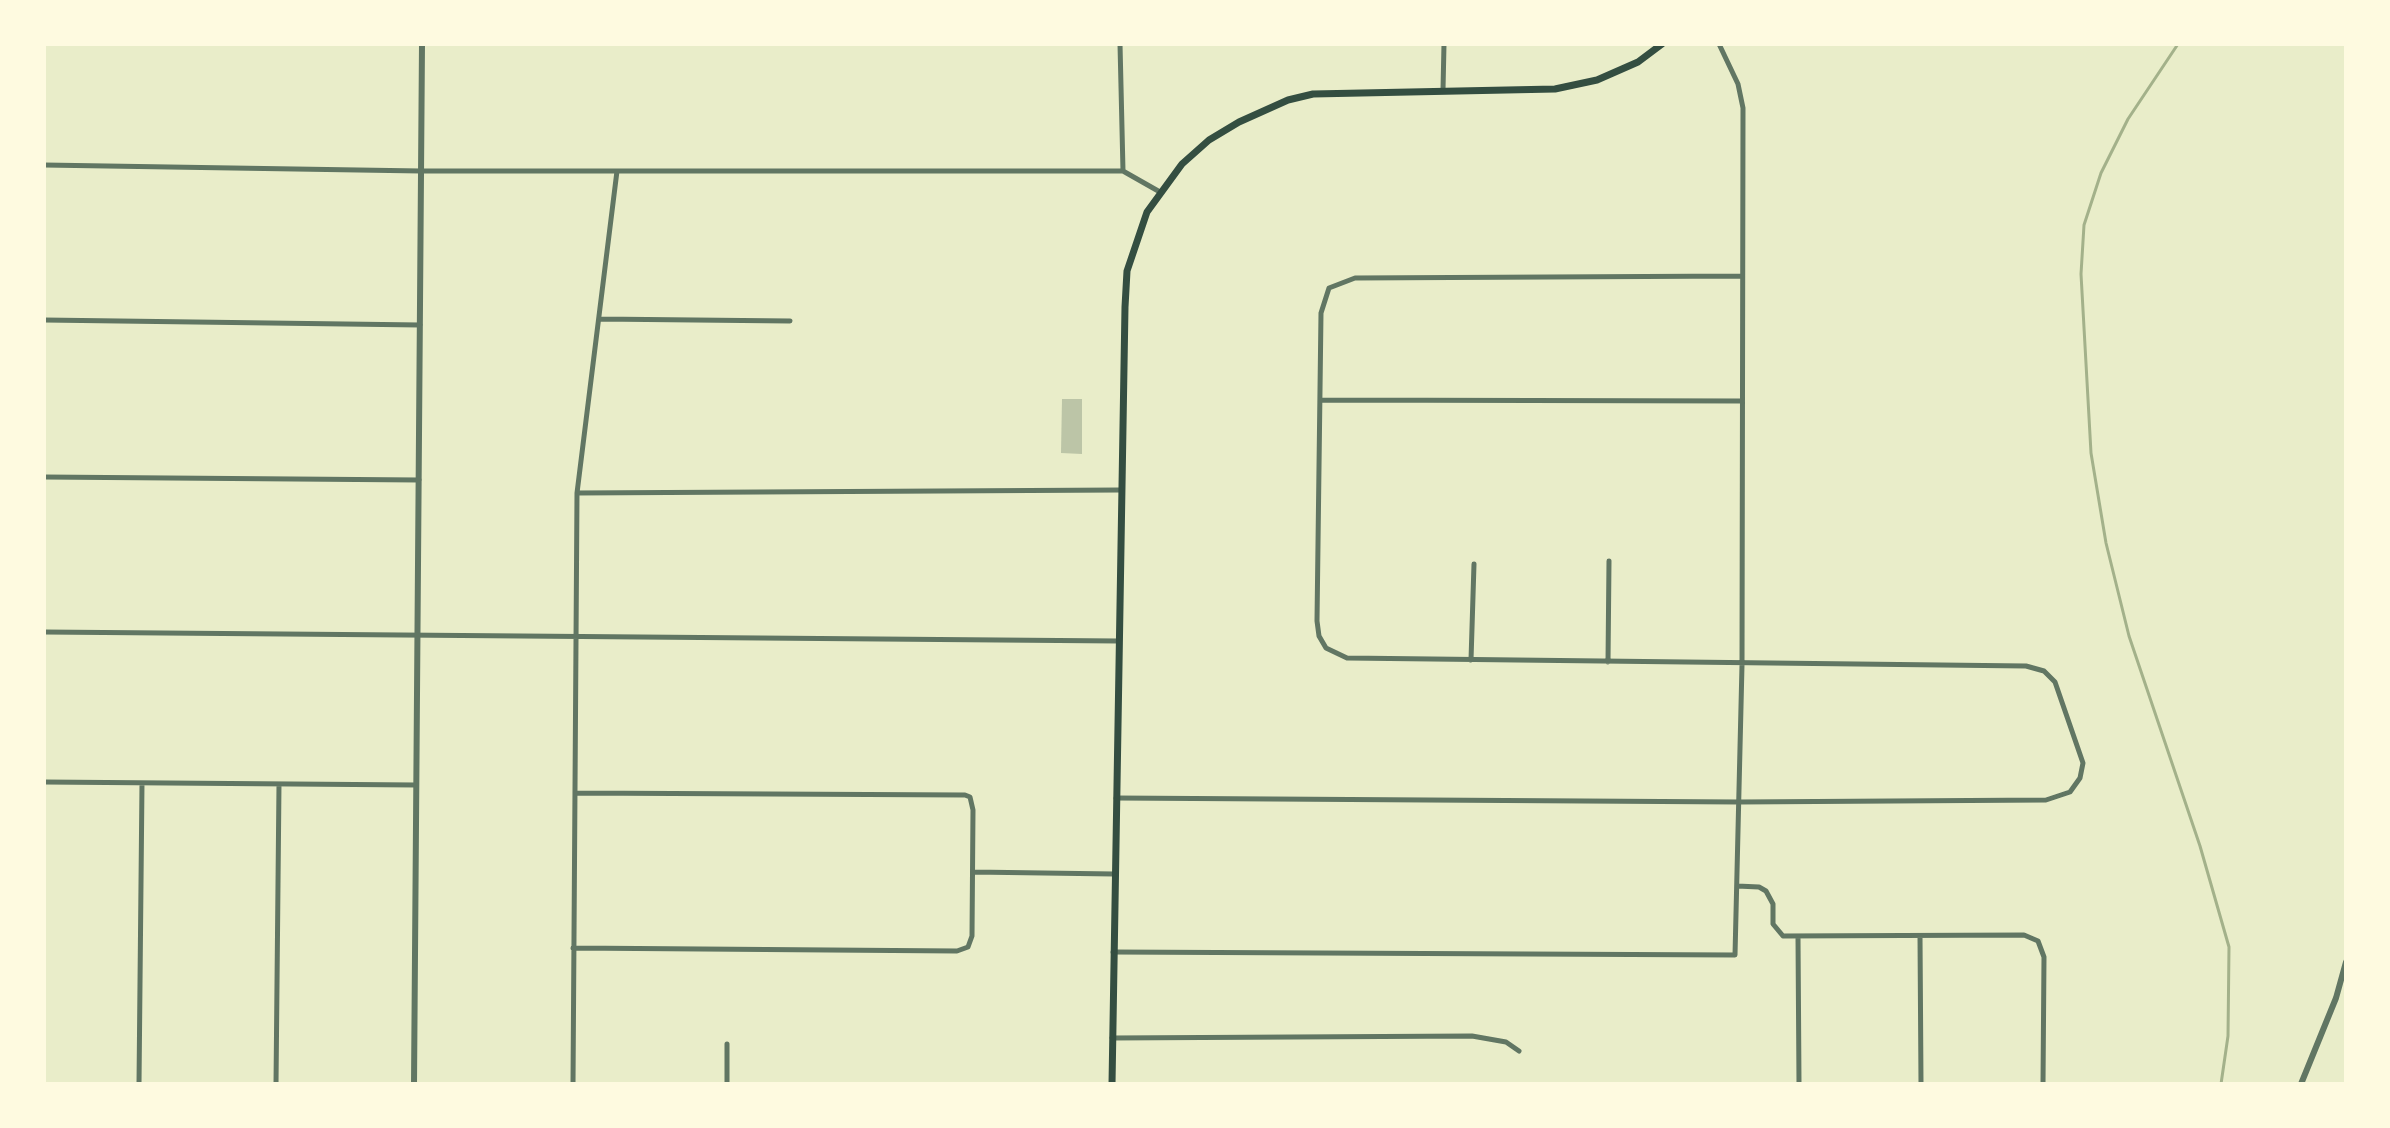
<!DOCTYPE html>
<html>
<head>
<meta charset="utf-8">
<style>
  body { margin:0 }
  #map { position:relative; width:2390px; height:1128px; overflow:hidden; background:#e9edc9; font-family:Overpass,sans-serif }
  canvas { display:block }
  .frame { position:absolute; inset:0; border:46px solid #fefae0; pointer-events:none }
</style>
</head>
<body>
<div id="map">
<canvas width="2390" height="1128"></canvas>
<div class="frame"></div>
</div>
<script>
const c = document.querySelector('canvas').getContext('2d');
c.lineJoin = 'round';
function poly(rows) {
  const path = new Path2D();
  for (const r of rows) {
    path.moveTo(r[0], r[1]);
    for (let i = 2; i < r.length; i += 2) path.lineTo(r[i], r[i + 1]);
  }
  return path;
}
function stroke(path, color, width, dash) {
  c.strokeStyle = color;
  c.lineWidth = width;
  c.lineCap = dash ? 'butt' : 'round';
  c.setLineDash(dash || []);
  c.stroke(path);
}
function paint(path, color) {
  c.fillStyle = color;
  c.fill(path, 'evenodd');
}
stroke(poly([
  [2178,44,2128,119,2101,173,2084,225,2081,274,2091,453,2106,543,2129,636,2200,846,2229,947,2228,1036,2221,1084]
]), '#a3b18a', 3);
paint(poly([
  [1062,399,1082,399,1082,454,1061,453]
]), '#bcc5a7');
stroke(poly([
  [1120,44,1123,171],
  [1443,90,1444,44],
  [44,165,421,171,1123,171,1160,192],
  [599,319,790,321],
  [44,320,420,325],
  [1321,400,1741,401],
  [44,477,419,480],
  [577,493,1120,490],
  [44,632,1118,641],
  [1471,660,1474,564],
  [1608,662,1609,561],
  [44,782,416,785],
  [1116,798,1739,802,2046,800,2070,792,2080,778,2083,763,2055,682,2044,671,2026,666,1347,658,1326,648,1319,636,1317,621,1321,313,1329,288,1355,278,1741,276],
  [973,872,1114,874],
  [1737,886,1759,887,1766,891,1773,904,1773,924,1783,936,2024,935,2038,941,2044,957,2043,1084],
  [1920,936,1921,1084],
  [1798,937,1799,1084],
  [573,948,957,951,968,947,972,936,973,810,970,797,965,795,575,793],
  [1113,952,1735,955,1742,665,1743,108,1738,84,1719,44],
  [1112,1038,1472,1036,1506,1042,1519,1051],
  [139,1084,142,783],
  [276,1084,279,784],
  [573,1084,577,493,617,171],
  [727,1084,727,1044]
]), '#617663', 5);
stroke(poly([
  [414,1084,422,44],
  [2301,1084,2336,998,2346,962]
]), '#617663', 6);
stroke(poly([
  [1112,1084,1125,307,1127,271,1147,212,1182,164,1209,140,1239,122,1288,100,1313,94,1555,89,1597,80,1638,62,1662,44]
]), '#344e41', 7);
</script>
</body>
</html>
